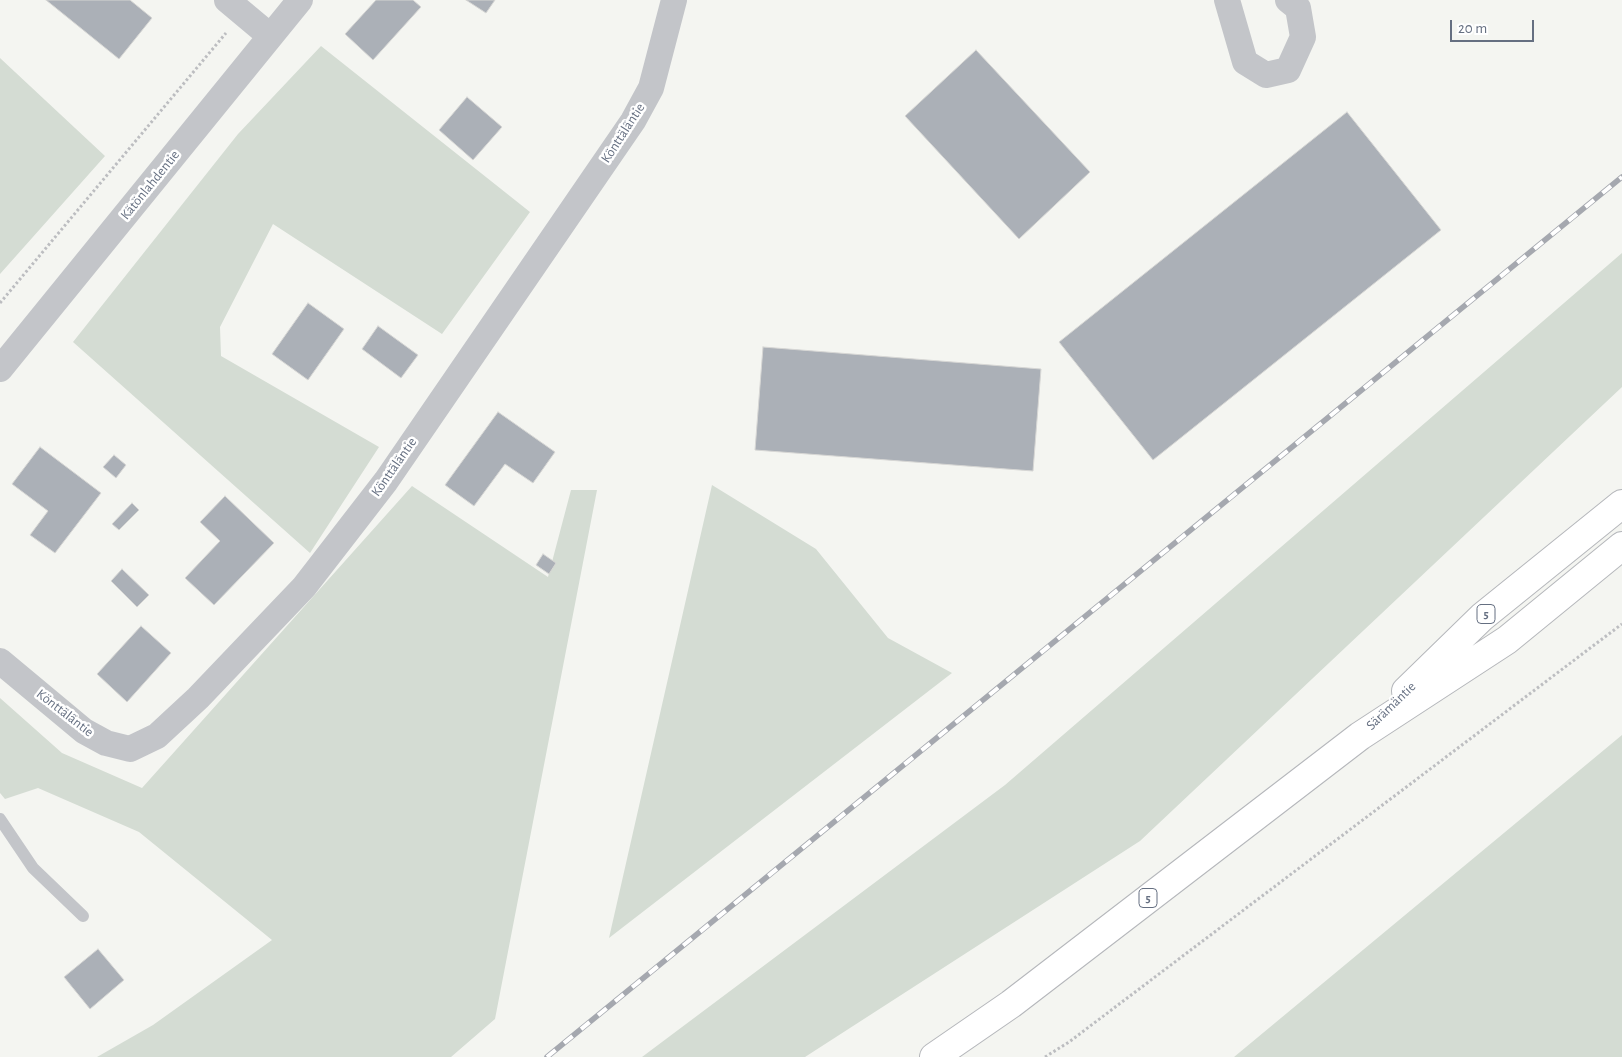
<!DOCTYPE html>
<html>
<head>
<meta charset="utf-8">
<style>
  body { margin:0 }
  #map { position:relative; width:1622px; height:1057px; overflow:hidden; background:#f4f5f1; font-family:"Alegreya Sans",sans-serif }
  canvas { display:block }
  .scale { position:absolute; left:1450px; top:20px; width:84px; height:22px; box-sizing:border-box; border:2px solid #656f81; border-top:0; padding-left:6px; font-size:15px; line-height:18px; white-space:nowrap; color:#656f81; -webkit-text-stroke:4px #fff; paint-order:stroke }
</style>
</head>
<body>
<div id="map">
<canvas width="1622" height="1057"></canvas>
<div class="scale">20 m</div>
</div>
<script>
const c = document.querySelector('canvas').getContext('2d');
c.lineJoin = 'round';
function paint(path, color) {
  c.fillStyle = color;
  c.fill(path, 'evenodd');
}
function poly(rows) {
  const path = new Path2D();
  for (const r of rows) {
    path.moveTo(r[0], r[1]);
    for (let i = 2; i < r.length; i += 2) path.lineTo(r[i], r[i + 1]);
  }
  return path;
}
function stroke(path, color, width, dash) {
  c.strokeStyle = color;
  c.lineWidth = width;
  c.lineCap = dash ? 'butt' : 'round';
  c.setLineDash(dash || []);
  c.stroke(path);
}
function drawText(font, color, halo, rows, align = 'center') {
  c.font = font + ' "Alegreya Sans",sans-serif';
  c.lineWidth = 5;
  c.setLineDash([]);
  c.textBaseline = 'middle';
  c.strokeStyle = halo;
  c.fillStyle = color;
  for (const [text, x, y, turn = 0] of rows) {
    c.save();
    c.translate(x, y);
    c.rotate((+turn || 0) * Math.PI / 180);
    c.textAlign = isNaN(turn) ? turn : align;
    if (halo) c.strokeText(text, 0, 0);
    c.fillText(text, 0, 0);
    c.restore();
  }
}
paint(poly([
  [321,46,530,212,442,334,273,224,220,327,221,356,379,447,310,553,73,342,238,134],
  [0,58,105,156,0,274],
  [1622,253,1622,387,1140,841,805,1057,642,1057,1005,785],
  [712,485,816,549,888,638,952,673,609,938],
  [412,486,548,577,571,490,597,490,495,1019,451,1057,97,1057,153,1025,272,940,139,832,38,788,5,799,0,793,0,698,62,753,142,788],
  [1622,735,1622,1057,1234,1057]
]), '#d4dcd3');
const building = poly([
  [46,0,130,0,152,18,119,59,46,0],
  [376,0,413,0,421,7,373,60,345,34,376,0],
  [466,0,495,0,486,13,466,0],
  [976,50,1090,172,1019,239,905,116,976,50],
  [467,97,502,127,473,160,439,130,467,97],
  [1347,112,1441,230,1153,460,1059,342,1347,112],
  [308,303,344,329,308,380,272,354,308,303],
  [378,326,418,355,401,378,362,349,378,326],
  [763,347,1041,369,1033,471,755,450,763,347],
  [498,412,555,452,533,483,505,464,474,506,445,485,498,412],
  [40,447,101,493,55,553,30,535,48,511,12,484,40,447],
  [114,455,126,465,116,478,103,467,114,455],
  [225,496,274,543,214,605,185,578,220,541,200,522,225,496],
  [132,503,139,510,119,530,112,524,132,503],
  [543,554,556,563,549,574,536,565,543,554],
  [122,569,149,595,137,607,111,581,122,569],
  [141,626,171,653,127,702,97,674,141,626],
  [98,949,124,980,90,1009,64,977,98,949]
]);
paint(building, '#abb0b7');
stroke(building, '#d6d6d4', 1);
const trunk = poly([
  [1406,691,1482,617,1622,504],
  [934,1057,1011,1004,1360,736,1507,640,1622,546]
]);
stroke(trunk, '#b5b7bb', 30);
stroke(poly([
  [0,303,226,33],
  [1045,1057,1069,1042,1622,624]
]), '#bcbdc0', 3, [2.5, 2.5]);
stroke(poly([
  [0,819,33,868,83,916]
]), '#c3c5c9', 12);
stroke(poly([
  [227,0,270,36],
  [1227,0,1245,62,1266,75,1288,70,1303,37,1298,8,1288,0],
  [0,369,300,0],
  [0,661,84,731,106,743,130,749,157,736,198,698,304,587,386,481,633,121,651,88,674,0]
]), '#c3c5c9', 26);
stroke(trunk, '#fff', 28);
const rail = poly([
  [547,1057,1622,177]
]);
stroke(rail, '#a5a8af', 5.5);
stroke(rail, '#fff', 4, [11]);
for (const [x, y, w] of [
  [1486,614,18],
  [1148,898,18]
]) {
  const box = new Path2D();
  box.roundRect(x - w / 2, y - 9.5, w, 19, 4);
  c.fillStyle = '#fff';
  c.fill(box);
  stroke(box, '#656f81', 1);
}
drawText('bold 12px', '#656f81', null, [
  ["5",1486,614],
  ["5",1148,898]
]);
drawText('14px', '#656f81', '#fff', [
  ["Könttäläntie",623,133,-57],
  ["Kätönlahdentie",150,185,-51],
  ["Könttäläntie",394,467,-55],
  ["Särämäntie",1391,706,-44],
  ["Könttäläntie",65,713,38]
]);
</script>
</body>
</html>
